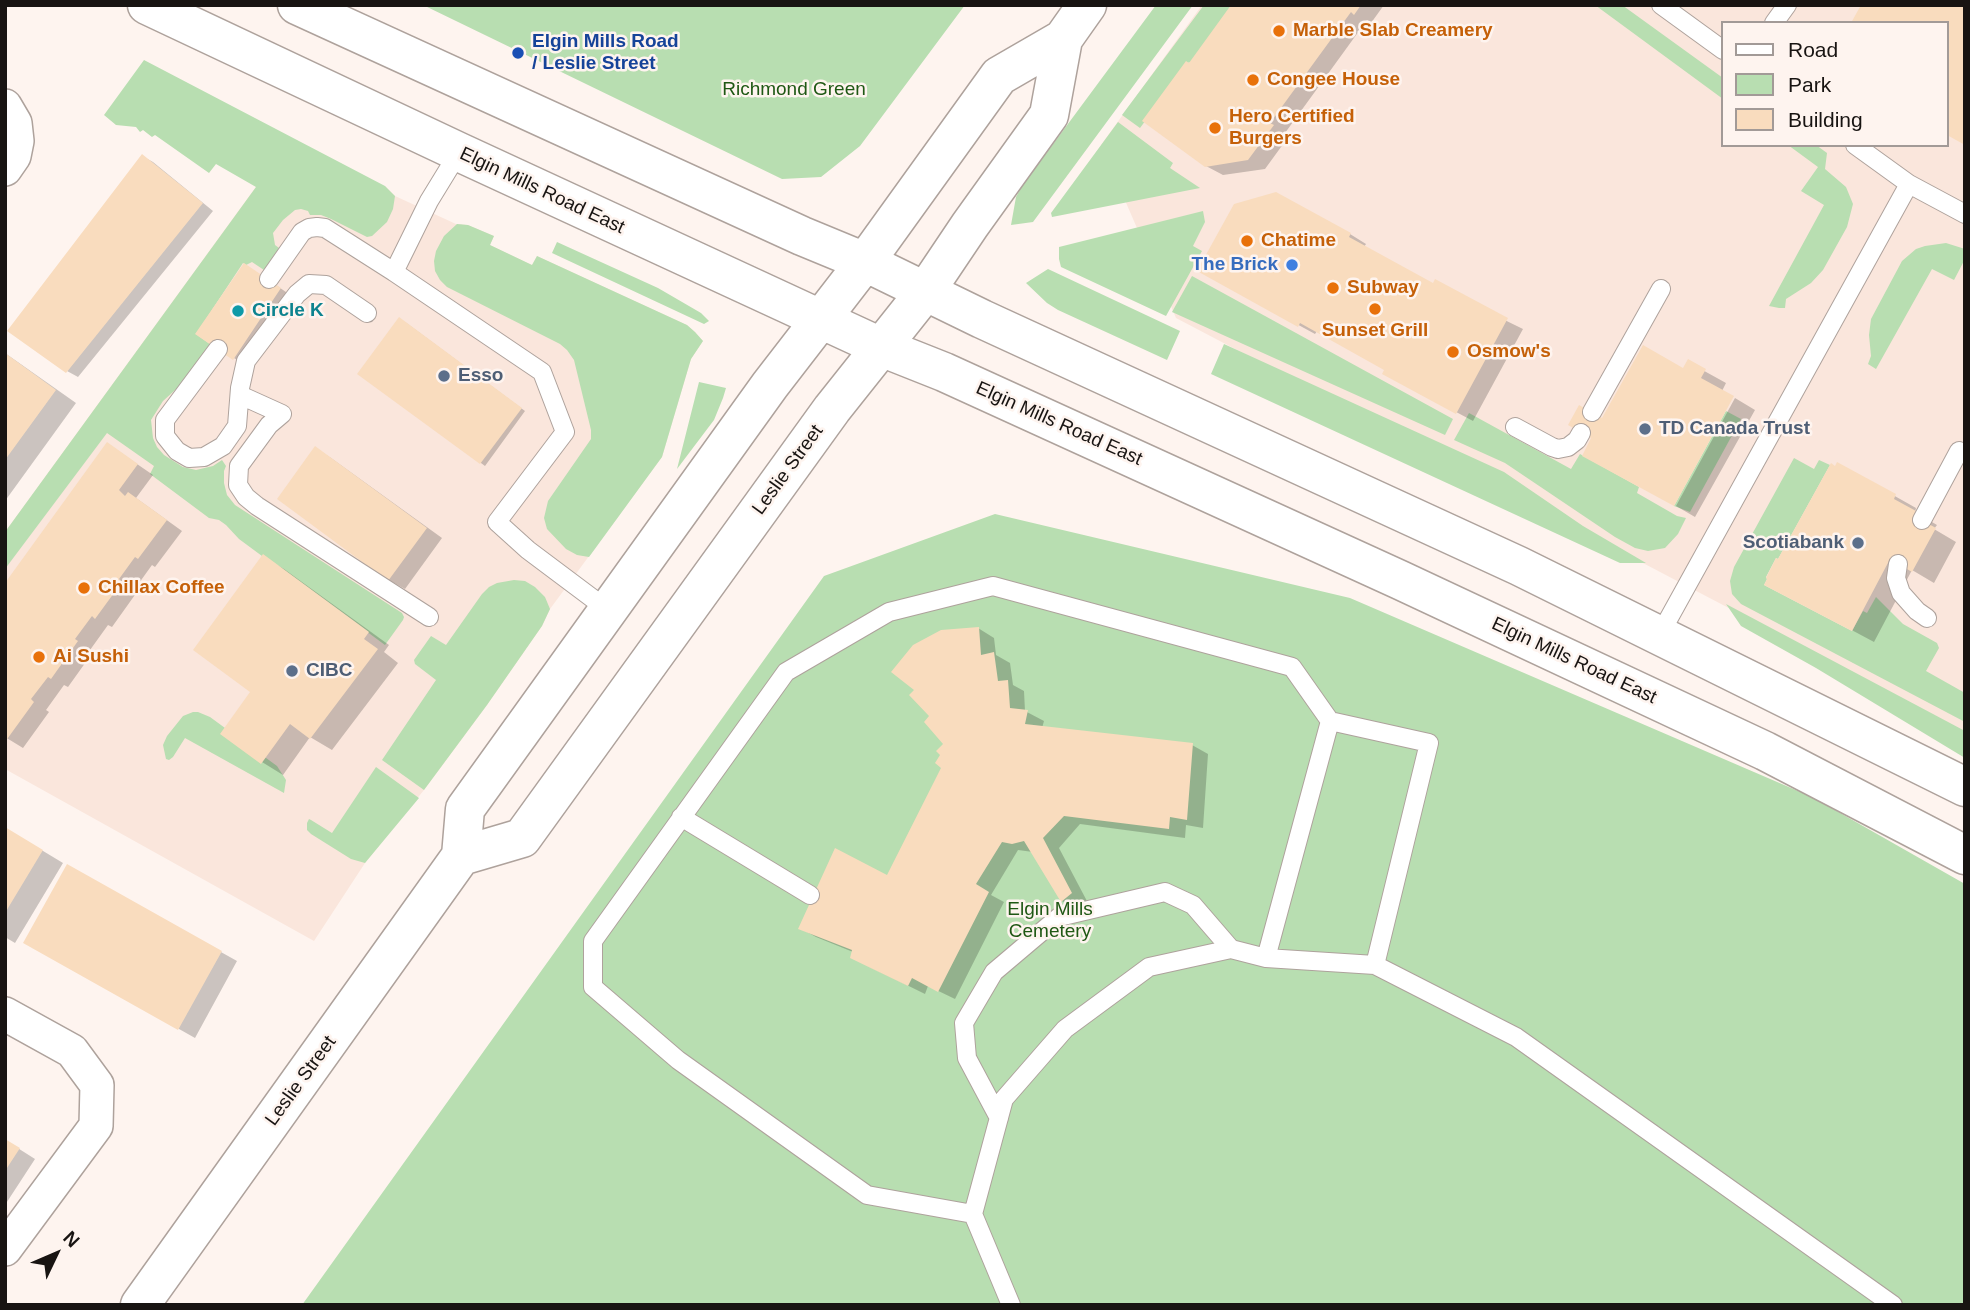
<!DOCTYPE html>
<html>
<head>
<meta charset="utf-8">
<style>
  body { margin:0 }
  #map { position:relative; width:1970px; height:1310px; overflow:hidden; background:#fef4ef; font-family:Helvetica,sans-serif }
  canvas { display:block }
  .frame { position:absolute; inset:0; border:7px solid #181412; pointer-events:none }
  .legend { position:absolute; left:1721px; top:21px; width:228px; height:126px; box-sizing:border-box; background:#fef4ef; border:2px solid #a29a97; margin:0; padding:9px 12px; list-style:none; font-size:21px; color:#181412 }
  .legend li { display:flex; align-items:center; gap:14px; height:35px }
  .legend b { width:35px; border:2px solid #a29a97 }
  .north { position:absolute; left:21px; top:1219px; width:70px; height:70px; -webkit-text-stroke:5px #fef4ef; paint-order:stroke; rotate:46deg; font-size:19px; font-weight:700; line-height:28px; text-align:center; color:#181412 }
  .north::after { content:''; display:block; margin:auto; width:24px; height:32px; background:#181412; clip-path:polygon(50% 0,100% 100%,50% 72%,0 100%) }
</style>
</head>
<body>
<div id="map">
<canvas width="1970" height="1310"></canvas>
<div class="frame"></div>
<ul class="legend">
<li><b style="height:9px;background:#fff"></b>Road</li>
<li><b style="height:19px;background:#b8deb1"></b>Park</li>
<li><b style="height:19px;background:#f9dcbe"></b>Building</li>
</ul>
<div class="north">N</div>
</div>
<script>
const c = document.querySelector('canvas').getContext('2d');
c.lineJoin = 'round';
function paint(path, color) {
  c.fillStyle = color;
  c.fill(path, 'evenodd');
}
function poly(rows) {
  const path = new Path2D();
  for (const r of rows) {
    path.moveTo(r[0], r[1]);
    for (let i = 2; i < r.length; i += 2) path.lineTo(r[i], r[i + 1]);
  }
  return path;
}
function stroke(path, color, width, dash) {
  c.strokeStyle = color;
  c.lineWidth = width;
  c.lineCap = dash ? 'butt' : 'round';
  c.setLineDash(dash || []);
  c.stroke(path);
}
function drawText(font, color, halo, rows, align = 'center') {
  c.font = font + ' Helvetica,sans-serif';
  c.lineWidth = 5;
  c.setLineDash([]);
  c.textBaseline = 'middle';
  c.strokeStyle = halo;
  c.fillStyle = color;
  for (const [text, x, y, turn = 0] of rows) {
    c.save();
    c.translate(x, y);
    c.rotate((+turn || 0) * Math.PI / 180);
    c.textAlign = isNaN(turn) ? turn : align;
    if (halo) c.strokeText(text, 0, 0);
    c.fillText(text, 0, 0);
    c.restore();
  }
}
paint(poly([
  [1202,5,1965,5,1965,732,1176,318,1101,145],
  [1723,23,1947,23,1947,145,1723,145],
  [266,173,385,186,395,196,456,224,468,225,494,236,490,245,532,265,537,256,687,325,695,332,703,341,691,359,662,457,550,609,542,626,487,705,424,790,365,863,314,941,5,769,5,532]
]), '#fae6dc');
paint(poly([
  [423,5,965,5,860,146,821,177,782,179],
  [1156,5,1193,5,1033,222,1011,225,1016,197,1022,186],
  [1204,5,1236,5,1192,65,1189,62,1140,128,1122,115],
  [1595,5,1622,5,1723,78,1723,99],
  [144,60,385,186,395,196,393,209,387,222,372,236,367,237,331,219,321,215,310,215,308,211,301,209,295,210,283,220,273,233,275,245,279,248,264,270,252,262,246,265,243,263,196,334,210,344,184,382,163,401,151,420,153,438,157,447,164,455,183,467,196,470,213,466,222,460,226,466,224,471,224,483,227,495,235,505,402,613,404,617,403,620,385,645,263,555,262,556,239,539,226,525,219,520,209,518,150,474,154,466,107,433,5,569,5,532,256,187,216,164,209,173,155,135,152,137,143,130,140,132,136,127,116,125,104,115],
  [1118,122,1173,163,1170,168,1200,188,1052,217,1051,213],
  [1788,145,1816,145,1827,153,1825,169,1846,187,1853,204,1847,227,1823,270,1811,283,1786,299,1785,308,1779,308,1769,306,1824,205,1801,191,1818,167],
  [1203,211,1205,222,1193,246,1202,251,1166,316,1061,267,1059,259,1059,247],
  [457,224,468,225,494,236,490,245,532,265,537,256,687,325,695,332,703,341,691,359,662,457,589,557,577,555,566,549,547,529,544,518,548,501,591,439,591,430,574,360,567,350,560,344,447,287,440,280,435,271,434,261,436,251,444,236],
  [557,242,658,288,701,313,709,321,704,324,552,253],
  [1946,243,1965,249,1965,259,1954,280,1932,269,1876,369,1868,364,1871,356,1869,335,1871,319,1902,261,1916,249,1925,246],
  [1048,269,1180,331,1167,360,1058,310,1047,303,1026,283],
  [1192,276,1453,419,1445,435,1172,312],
  [1224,344,1504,472,1583,526,1646,563,1620,563,1211,374],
  [699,382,726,388,723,398,714,420,677,469],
  [1726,411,1741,419,1690,512,1674,506],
  [1469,413,1571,469,1580,454,1639,487,1637,493,1677,516,1686,518,1678,534,1665,548,1648,551,1635,548,1615,537,1505,463,1454,440],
  [1794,458,1814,469,1819,460,1830,465,1778,559,1776,558,1766,577,1767,579,1764,585,1852,631,1863,611,1867,613,1876,597,1903,624,1937,643,1939,648,1926,671,1965,693,1965,722,1741,604,1732,594,1730,581,1734,567],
  [995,514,1350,598,1812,797,1965,884,1965,1305,302,1305,824,576],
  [514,580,525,581,535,587,545,597,550,609,542,626,487,705,424,790,382,760,436,680,415,664,414,660,431,636,446,645,482,594,489,587,497,583],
  [1726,604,1965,731,1965,758,1816,668,1741,626],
  [193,712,198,712,210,717,277,766,286,780,284,793,185,738,173,757,169,760,166,759,163,745,167,736,183,716],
  [376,767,419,798,365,863,351,859,311,834,307,830,307,823,309,819,311,820,332,833]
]), '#b8deb1');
paint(poly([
  [1233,5,1384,5,1371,23,1367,20,1285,133,1289,136,1265,169,1223,175,1206,166,1190,65],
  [142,156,153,162,213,211,78,377,67,371],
  [1350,234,1366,244,1364,247,1433,285,1523,329,1473,421,1400,382,1387,369,1317,331,1315,334,1216,280],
  [260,274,296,299,250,368,234,358],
  [405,322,525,411,485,466,481,463],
  [5,353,76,403,5,501],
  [1688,362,1726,383,1722,391,1603,421,1684,370],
  [1735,398,1755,410,1695,517,1676,506],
  [108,444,153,475,136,498,182,531,155,567,152,565,134,590,137,592,112,627,108,625,90,650,93,652,68,687,64,685,46,710,49,712,23,748,5,737],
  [315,448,331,458,442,538,405,589,389,580],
  [1838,464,1916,508,1915,512,1937,525,1934,529,1956,542,1934,583,1912,570,1874,642,1788,596,1779,562],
  [263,557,284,569,389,645,384,652,398,663,332,750,310,737,283,775,262,762,253,691],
  [978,628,994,638,996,655,1010,663,1013,685,1024,691,1025,711,1044,721,1042,728,1192,745,1208,754,1203,828,1186,825,1185,838,1080,824,1059,848,1088,903,1078,910,1062,901,1033,852,1018,850,991,895,1004,902,955,999,928,986,925,994,868,966,853,952,816,937,800,928,888,877,943,768,945,744],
  [5,828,63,863,15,943,5,937],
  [67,866,237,961,195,1038,25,942],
  [5,1140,35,1159,5,1205]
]), '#0003');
paint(poly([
  [1231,5,1361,5,1354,15,1351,12,1270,123,1274,125,1248,160,1205,167,1142,121,1186,61,1189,63],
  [1861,5,1965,5,1965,145,1947,135,1947,23,1851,23],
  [142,154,203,203,66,373,7,331],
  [1276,192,1351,233,1349,237,1433,283,1435,279,1508,318,1456,414,1382,374,1384,370,1300,323,1298,327,1197,271,1234,204],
  [244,263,281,288,233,360,195,334],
  [399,317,522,408,480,464,357,374],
  [1643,345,1683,368,1688,359,1706,369,1701,378,1734,396,1674,506,1582,456,1591,438,1568,425,1579,405,1602,418],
  [5,353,56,390,5,460],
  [107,442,138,464,119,490,125,496,128,492,167,520,138,559,135,557,119,579,122,582,95,619,92,616,75,639,78,641,51,679,48,677,31,699,34,702,5,742,5,583],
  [315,446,427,528,388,581,277,499],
  [1837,462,1896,494,1894,499,1916,511,1914,516,1936,528,1912,572,1890,559,1852,631,1764,585,1767,579,1766,578,1776,558,1778,559,1831,463,1835,466],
  [263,554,369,632,364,639,378,649,310,739,290,724,261,764,220,734,250,692,193,650],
  [979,627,981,655,994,652,998,681,1008,680,1010,708,1028,710,1025,724,1193,743,1187,820,1170,817,1169,829,1064,816,1043,838,1072,893,1061,902,1024,841,1012,844,1002,842,976,884,989,892,938,992,912,978,908,986,850,958,852,950,798,929,835,848,887,875,941,768,935,763,940,755,936,751,943,744,924,722,929,716,909,695,914,690,891,672,913,645,941,630],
  [5,827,43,850,5,913],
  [67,864,222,951,178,1030,23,943],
  [5,1139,20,1148,5,1171]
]), '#f9dcbe');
const service = poly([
  [1661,5,1723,50],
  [1774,23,1787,5],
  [459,152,429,201,394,272,542,372,565,432,497,522,528,550,608,610],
  [1909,184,1965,214],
  [269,279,302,232,309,228,317,227,325,228,394,272],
  [218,349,165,420,165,436,177,451,189,458,204,457,223,446,237,426,240,388,246,361,297,294,309,284,326,285,367,313],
  [240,395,282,414,269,425,239,466,238,485,246,497,257,506,429,617],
  [1592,412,1661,289],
  [1515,427,1552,447,1558,449,1568,447,1577,440,1581,433],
  [1922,520,1959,451],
  [1898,564,1896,578,1901,593,1917,611,1927,618],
  [1659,636,1909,184,1855,145],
  [1330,721,1429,743,1375,965],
  [681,817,810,895],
  [999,1118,967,1058,964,1023,994,972,1059,917,1165,892,1193,905,1231,949],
  [973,1214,867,1195,678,1060,593,987,593,941,786,672,889,612,993,586,1292,667,1330,721,1266,958],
  [1011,1305,973,1214,1004,1099,1065,1029,1149,967,1231,949,1266,958,1375,965,1516,1037,1893,1305]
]);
const minor = poly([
  [5,106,15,123,17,141,14,156,5,169],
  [5,1014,72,1051,97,1085,96,1126,5,1249]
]);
const secondary = poly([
  [147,5,459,152,881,347,944,372,1400,580,1765,751,1965,855],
  [297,5,802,236,865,262,982,319,1519,566,1965,787],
  [461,856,522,838,832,409,925,292,970,225,1049,115,1063,39,1087,5],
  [140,1305,461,856,465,809,770,385,865,262,999,76,1063,39]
]);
stroke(service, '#aea29c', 20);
stroke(minor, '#aea29c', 36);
stroke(secondary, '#aea29c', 41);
stroke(service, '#fff', 18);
stroke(minor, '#fff', 33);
stroke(secondary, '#fff', 38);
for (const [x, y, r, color] of [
  [1279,31,7,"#e8710a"],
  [518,53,7,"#1a4fb4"],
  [1253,80,7,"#e8710a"],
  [1215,128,7,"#e8710a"],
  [1247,241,7,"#e8710a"],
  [1292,265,7,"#3f7fe0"],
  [1333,288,7,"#e8710a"],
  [1375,309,7,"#e8710a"],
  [238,311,7,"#0f9aa8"],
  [1453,352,7,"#e8710a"],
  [444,376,7,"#5c6f8a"],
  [1645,429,7,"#5c6f8a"],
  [1858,543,7,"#5c6f8a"],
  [84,588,7,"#e8710a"],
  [39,657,7,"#e8710a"],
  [292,671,7,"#5c6f8a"]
]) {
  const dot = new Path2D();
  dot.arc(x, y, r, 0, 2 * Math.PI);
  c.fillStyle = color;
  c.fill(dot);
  stroke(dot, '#fef4ef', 2.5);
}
drawText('bold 19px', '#c56008', '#fef4ef', [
  ["Marble Slab Creamery",1293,31],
  ["Congee House",1267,80],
  ["Hero Certified",1229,117],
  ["Burgers",1229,139],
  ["Chatime",1261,241],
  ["Subway",1347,288],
  ["Sunset Grill",1375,331,"center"],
  ["Osmow's",1467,352],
  ["Chillax Coffee",98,588],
  ["Ai Sushi",53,657]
], 'left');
drawText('bold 19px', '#164399', '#fef4ef', [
  ["Elgin Mills Road",532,42],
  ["/ Leslie Street",532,64]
], 'left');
drawText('19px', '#1f5814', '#fef4ef', [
  ["Richmond Green",794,90],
  ["Elgin Mills",1050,910],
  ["Cemetery",1050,932]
]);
drawText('19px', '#181412', '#fef4ef', [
  ["Elgin Mills Road East",542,191,25],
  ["Elgin Mills Road East",1059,424,24],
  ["Leslie Street",788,470,-54],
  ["Elgin Mills Road East",1574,661,25],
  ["Leslie Street",301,1081,-54]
]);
drawText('bold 19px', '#366cbe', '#fef4ef', [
  ["The Brick",1278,265]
], 'right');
drawText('bold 19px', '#0d838f', '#fef4ef', [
  ["Circle K",252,311]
], 'left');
drawText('bold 19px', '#4e5e75', '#fef4ef', [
  ["Esso",458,376],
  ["TD Canada Trust",1659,429],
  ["Scotiabank",1844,543,"right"],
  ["CIBC",306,671]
], 'left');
</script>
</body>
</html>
